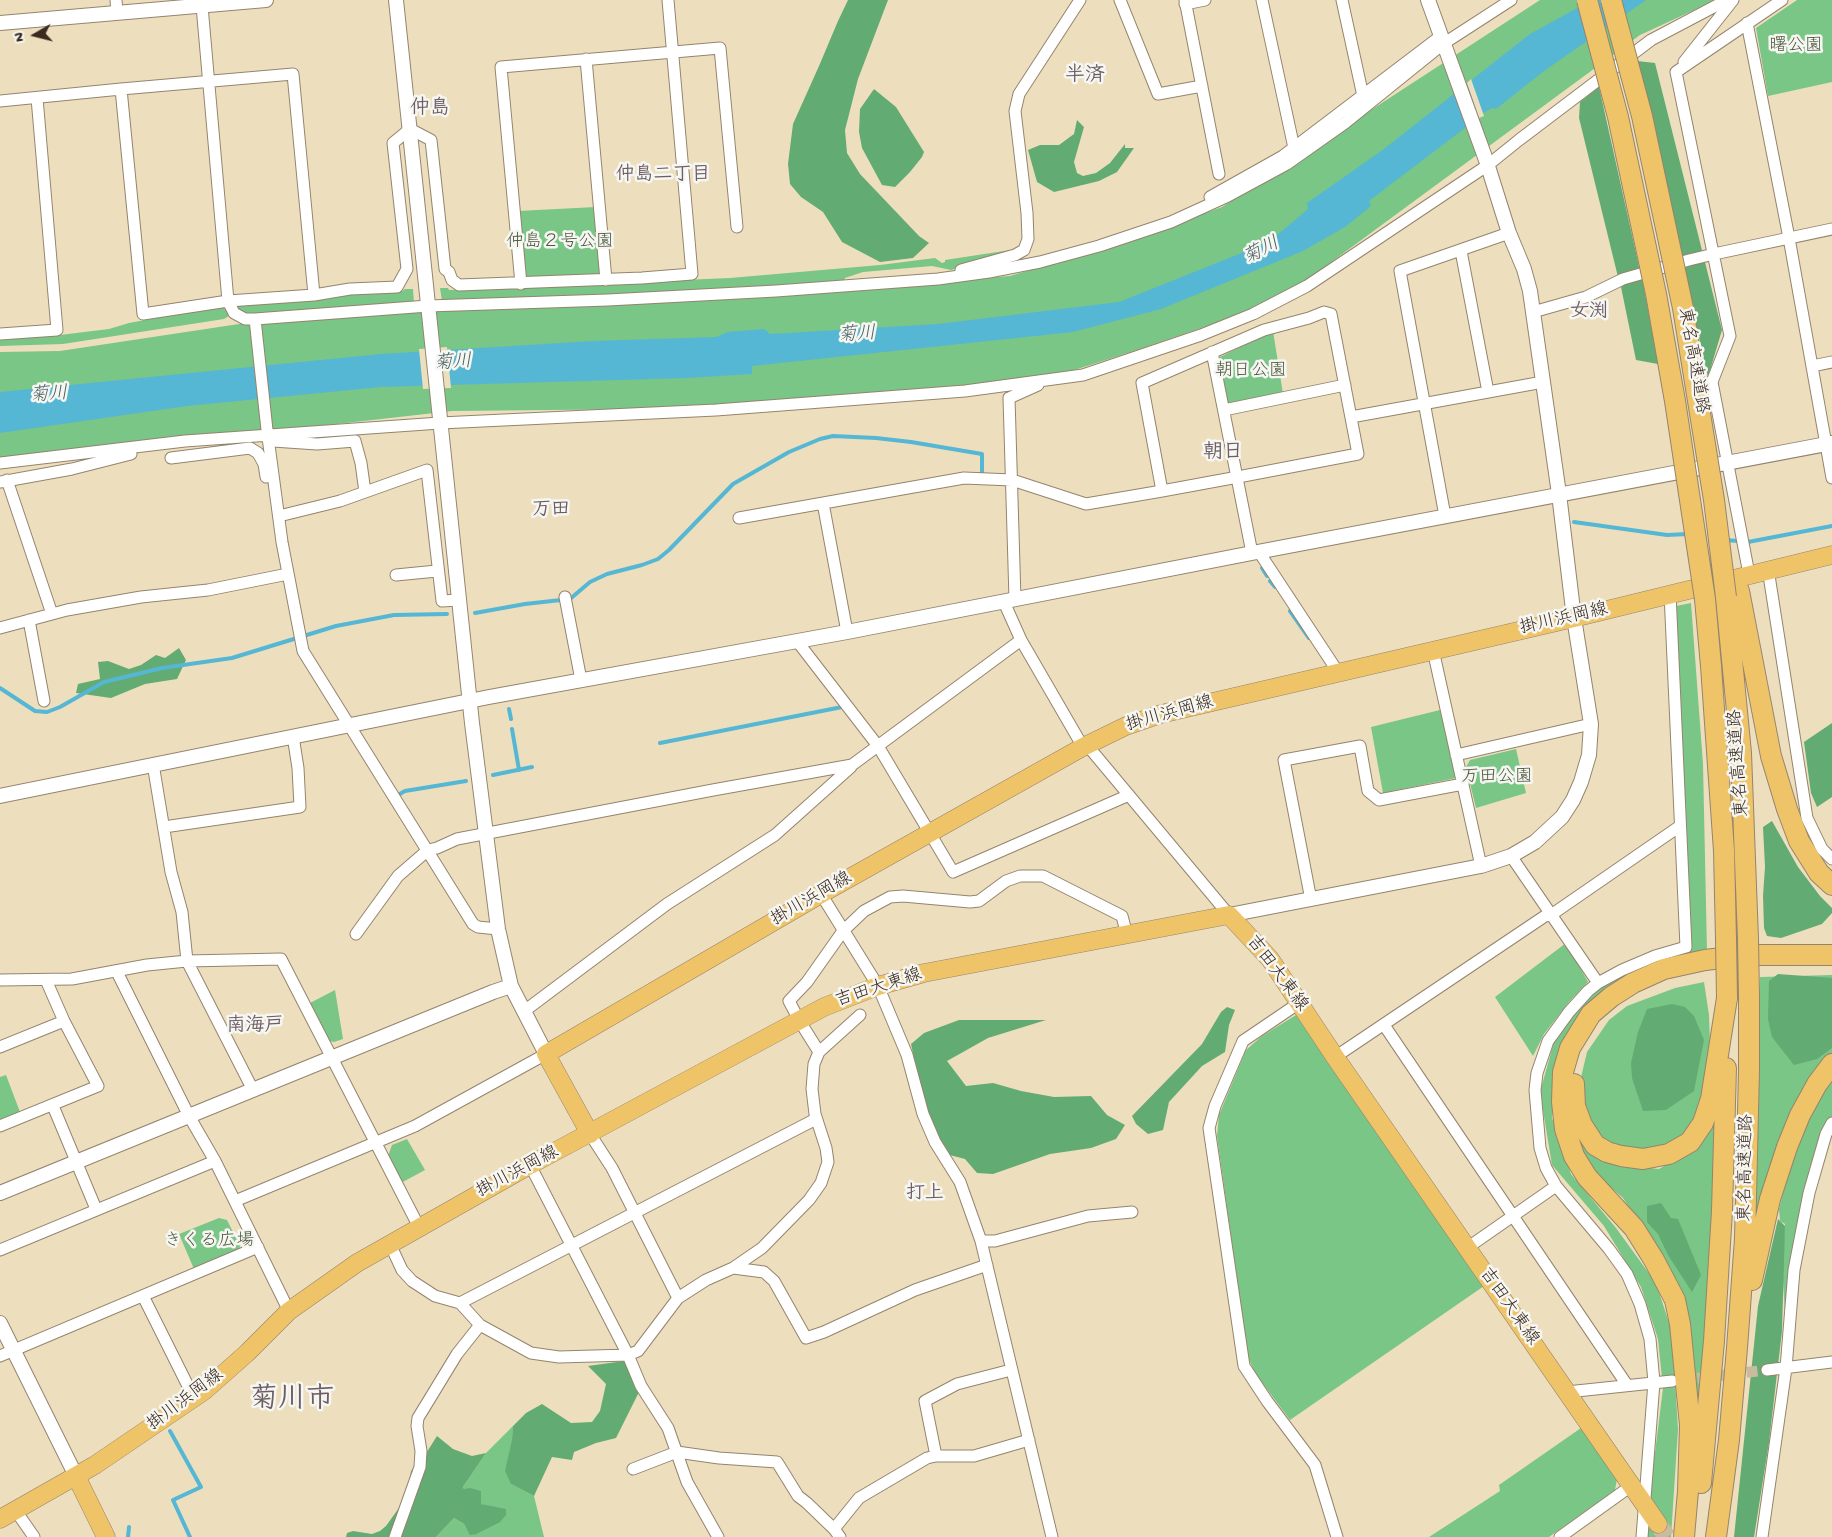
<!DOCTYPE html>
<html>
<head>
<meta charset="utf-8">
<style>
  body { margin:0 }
  #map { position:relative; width:1832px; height:1537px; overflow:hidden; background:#eddfbd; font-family:"Gochi Hand",sans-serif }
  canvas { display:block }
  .north { position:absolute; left:10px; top:10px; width:50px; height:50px; -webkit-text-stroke:4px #f6f6f2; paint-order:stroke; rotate:262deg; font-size:14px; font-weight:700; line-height:20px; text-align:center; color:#3b2a1e }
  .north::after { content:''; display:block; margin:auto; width:18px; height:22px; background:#3b2a1e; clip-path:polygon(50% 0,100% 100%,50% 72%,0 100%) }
</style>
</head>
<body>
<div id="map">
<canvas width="1832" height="1537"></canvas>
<div class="north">N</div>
</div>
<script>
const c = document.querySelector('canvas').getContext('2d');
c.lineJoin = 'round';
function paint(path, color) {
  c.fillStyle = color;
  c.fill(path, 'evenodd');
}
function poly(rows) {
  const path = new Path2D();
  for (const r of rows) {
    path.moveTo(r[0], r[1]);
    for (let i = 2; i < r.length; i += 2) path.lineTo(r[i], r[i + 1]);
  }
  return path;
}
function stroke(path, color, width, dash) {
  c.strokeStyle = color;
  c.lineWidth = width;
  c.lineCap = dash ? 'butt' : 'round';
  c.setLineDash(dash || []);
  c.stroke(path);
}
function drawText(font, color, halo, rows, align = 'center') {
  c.font = font + ' "Gochi Hand","Klee One",sans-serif';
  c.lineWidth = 5;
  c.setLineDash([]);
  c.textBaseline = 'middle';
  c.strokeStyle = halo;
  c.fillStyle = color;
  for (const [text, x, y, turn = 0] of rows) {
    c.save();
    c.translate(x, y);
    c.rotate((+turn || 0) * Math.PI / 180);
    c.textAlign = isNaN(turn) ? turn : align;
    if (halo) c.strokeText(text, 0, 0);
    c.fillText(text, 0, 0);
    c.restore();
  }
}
paint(poly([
  [1540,0,1716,0,1640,35,1277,302,1137,350,1040,381,749,408,452,411,0,462,0,352,60,351,239,324,252,324,367,315,809,291,1010,276,1128,241,1222,207],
  [1797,0,1832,0,1832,82,1768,96,1756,28],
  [596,207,602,276,528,279,523,275,518,211],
  [1017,249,1001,257,951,270,932,266,863,272,845,278,843,283,495,301,442,301,440,288,448,288,449,290,730,278,880,265,935,258,942,263,945,262,945,260],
  [405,289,413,289,414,303,268,316,242,313,238,311,235,305,352,293,401,292],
  [222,306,229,314,229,316,224,319,63,344,0,346,0,337,60,335,109,329,129,323],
  [1273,331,1283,394,1228,406,1218,358],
  [1691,603,1703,764,1707,952,1674,959,1615,982,1583,1011,1556,1060,1552,1118,1571,1174,1616,1228,1656,1283,1672,1332,1678,1429,1671,1537,1648,1537,1645,1507,1655,1453,1663,1388,1658,1339,1641,1287,1604,1226,1552,1165,1540,1092,1554,1042,1577,1006,1611,978,1692,947,1676,606],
  [1440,710,1456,778,1383,793,1371,727],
  [1516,749,1526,793,1476,808,1466,767,1470,760],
  [1566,943,1588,982,1569,1002,1544,1034,1533,1056,1495,997],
  [1832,975,1832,1059,1752,1240,1760,977],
  [1704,982,1709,1015,1710,1044,1701,1108,1682,1135,1656,1153,1609,1144,1590,1125,1578,1090,1587,1052,1609,1020,1627,1006,1675,988],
  [335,990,343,1039,334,1042,329,1041,310,1003],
  [1296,1015,1484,1286,1290,1420,1255,1373,1248,1357,1217,1136,1219,1115,1246,1050,1262,1036],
  [6,1075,20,1112,0,1120,0,1077],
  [1832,1075,1832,1123,1818,1160,1786,1328,1782,1267,1785,1224,1780,1221,1779,1209,1801,1126],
  [1568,1111,1622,1165,1659,1169,1692,1149,1715,1115,1712,1238,1697,1431,1673,1276,1623,1198,1586,1166],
  [407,1139,425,1170,401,1183,388,1156,392,1145],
  [219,1218,227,1220,240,1246,239,1250,194,1269,179,1234],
  [513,1426,511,1484,534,1496,544,1537,436,1537,454,1518,464,1524,467,1529,477,1534,499,1523,490,1507,481,1504,481,1491,464,1489,463,1487,486,1453],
  [1581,1428,1617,1479,1615,1490,1549,1537,1429,1537,1500,1491,1499,1485]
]), '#79c686');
paint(poly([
  [848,0,888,0,858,79,845,130,847,153,860,174,919,236,929,243,913,258,880,262,842,242,823,212,801,197,790,184,788,164,793,124,819,66,838,21],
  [1637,61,1655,63,1722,330,1708,377],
  [1599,87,1640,271,1618,277,1579,118,1580,102],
  [874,89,896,107,924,152,922,157,910,172,895,187,882,185,862,148,859,132,860,109],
  [1077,120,1084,127,1074,162,1077,173,1083,176,1096,173,1110,163,1125,144,1125,148,1134,148,1117,172,1099,181,1054,192,1037,182,1028,150,1040,145,1059,145,1074,134],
  [1642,277,1658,364,1636,360,1621,287,1629,282],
  [179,648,186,660,177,679,145,684,111,698,76,693,78,684,100,679,98,662,108,661,129,669,141,665,156,655,165,658],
  [1832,723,1832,797,1817,807,1811,793,1804,742],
  [1772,821,1798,867,1820,896,1832,908,1832,913,1822,924,1781,938,1767,936,1764,928,1763,896,1765,867,1763,827],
  [1778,974,1832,978,1832,1048,1817,1059,1794,1065,1772,1037,1768,1019,1769,981],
  [1672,1004,1685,1007,1694,1016,1704,1040,1694,1091,1666,1110,1643,1111,1632,1078,1631,1063,1638,1032,1647,1009],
  [1227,1007,1235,1010,1229,1025,1225,1052,1202,1066,1169,1102,1163,1130,1148,1134,1136,1124,1132,1116,1202,1044,1221,1012],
  [959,1020,1046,1020,988,1038,947,1061,966,1086,993,1083,1021,1091,1054,1097,1091,1096,1107,1115,1125,1125,1116,1139,1091,1148,1050,1154,993,1174,977,1173,965,1159,942,1153,929,1127,911,1044,924,1033],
  [1661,1203,1671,1218,1678,1219,1701,1275,1692,1292,1668,1255,1658,1234,1647,1222,1647,1206],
  [1778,1219,1785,1226,1782,1331,1769,1442,1754,1537,1734,1537,1758,1306],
  [624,1361,639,1392,616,1438,596,1443,574,1452,572,1460,552,1457,534,1496,511,1484,505,1471,512,1440,513,1426,526,1413,542,1404,571,1423,592,1422,600,1411,606,1384,588,1366],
  [437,1436,453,1449,461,1452,472,1456,486,1453,463,1487,464,1489,470,1488,481,1491,481,1504,506,1509,506,1515,499,1523,477,1534,470,1535,464,1524,454,1518,436,1537,346,1537,347,1533,353,1531,372,1534,380,1531,386,1526,406,1498,411,1471,425,1455]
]), '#62ab73');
paint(poly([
  [1592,0,1646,0,1544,71,1496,109,1492,108,1472,120,1465,128,1369,201,1371,206,1345,227,1303,251,1161,309,1073,332,752,366,752,374,687,378,381,387,187,406,0,433,0,392,381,354,593,341,716,337,728,332,764,329,770,334,938,324,1119,302,1269,242,1308,209,1307,203,1384,149,1530,34]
]), '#55b7d4');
paint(poly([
  [1471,79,1484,116,1479,118,1467,83],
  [447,347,451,388,423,389,419,349]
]), '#eddfbd');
stroke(poly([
  [1574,522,1667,535,1688,534],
  [1725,540,1738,541],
  [1748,542,1832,526],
  [1262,568,1267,576],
  [1270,581,1275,587],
  [1290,611,1309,638],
  [475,613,525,604,570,599,590,582,607,574,642,565,658,559,669,550,733,484,789,452,820,439,833,436,876,438,911,442,982,454,982,472],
  [0,688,35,711,47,712,60,707,104,682,162,668,232,658,336,626,394,615,447,614],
  [509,709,511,719],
  [512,729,519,770],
  [660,743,842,707],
  [493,775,532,767],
  [398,795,405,791,466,781],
  [170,1431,201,1487,173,1500,190,1537],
  [128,1537,129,1527]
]), '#55b7d4', 4);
stroke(poly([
  [1681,1380,1767,1370]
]), '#c9bb9d', 11, [11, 5.5]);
stroke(poly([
  [1658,1524,1667,1537]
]), '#c9bb9d', 18, [18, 9]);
const minor = poly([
  [116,0,117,13],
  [1120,0,1158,94,1202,86],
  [1185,0,1219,174],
  [1262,0,1294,148],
  [1342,0,1363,96],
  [1185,4,1205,0],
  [202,6,228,301,234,313,245,319,255,319,428,306,608,300,776,291,938,279,989,272,1040,262,1099,246,1171,222,1228,196,1287,164,1345,123,1443,44,1511,0],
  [1747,23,1789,238,1832,478],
  [586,59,606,280],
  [1684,62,1733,0],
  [121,89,143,314,228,301,314,295,350,289,397,287,407,269,393,143,410,129,431,140,445,269,449,272,452,280,459,285,642,278,692,274,668,0],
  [0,101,121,89,293,74,314,295],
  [1210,197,1283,156,1441,36],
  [1461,251,1488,392],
  [961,270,1015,255,1024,250,1028,239,1027,213,1015,111,1019,94,1080,0],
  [521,284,501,67,720,48,737,227],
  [1533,312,1586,297,1623,279,1689,260,1714,254,1832,229],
  [255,319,267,430,282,542,303,651,473,924,478,927,498,929],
  [0,334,57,330,37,98],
  [1212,352,1252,553],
  [1812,366,1832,362],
  [1224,410,1345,385],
  [1351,417,1543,382],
  [273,441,317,444,355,441,361,463,365,492],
  [171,458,250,448,258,453,264,464,266,477],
  [0,463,185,441,440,423,716,410,965,391,1083,375,1201,335,1253,314,1307,286,1488,165,1519,140,1651,40,1727,0],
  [7,480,52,614],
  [0,482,72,469,131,454],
  [823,503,847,632],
  [279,516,340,501,427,470,442,601,459,600],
  [1445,516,1400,271,1509,233],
  [739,518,964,478,1012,480,1086,504,1162,491,1238,477,1358,454,1331,314,1324,312,1309,318,1264,330,1142,383,1162,491],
  [1259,552,1338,672],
  [1768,569,1807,818,1822,849,1832,859],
  [1749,574,1712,382,1730,336,1676,72,1782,0],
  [396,575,437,571],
  [565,597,581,680],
  [1015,599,1009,398,1038,385],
  [1004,602,1021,640,1083,747],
  [29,620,44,701],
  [0,628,67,610,141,597,208,590,288,574],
  [797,641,878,746,953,872,1129,795],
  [1433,650,1481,866],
  [1087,745,1229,915],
  [1456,755,1591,724],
  [153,764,171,872,182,912,187,961,253,1090],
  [164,827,300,807,298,768,293,736],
  [1511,856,1598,983],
  [821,894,878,986,907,1055,923,1114,935,1142,960,1182,981,1241,1052,1537],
  [1311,900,1284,760,1360,746,1368,791,1379,800,1463,784],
  [356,934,398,876,428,850,437,848,457,839,713,790,852,765,1021,640],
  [117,972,189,1116,215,1161,289,1311],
  [0,980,72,979,147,965,187,961,281,959,419,1227],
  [1299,1003,1243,1041,1215,1106,1209,1128,1244,1366,1267,1401,1315,1465,1337,1537],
  [523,1012,667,904,775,835,851,767],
  [1384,1025,1627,1385],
  [0,1047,64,1021],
  [819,1052,799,1020,789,1001,807,982,843,931,864,911,890,897,903,896,970,902,979,901,1006,881,1020,876,1043,876,1122,916,1127,935],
  [1335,1057,1545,916,1551,915,1680,826],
  [53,1106,96,1209],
  [0,1126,98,1086,64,1021,46,980],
  [590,1134,612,1168,678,1298],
  [530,1165,628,1355,641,1386,668,1428,687,1482,718,1537],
  [235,1201,415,1126,546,1054],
  [981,1241,995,1241,1088,1216,1132,1212],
  [390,1244,402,1270,412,1281,435,1296,460,1303,480,1325,531,1353,559,1357,628,1355,638,1351,678,1298,706,1280,733,1268,762,1248,809,1200,821,1183,828,1162,826,1148,815,1114,812,1089,814,1064,819,1052,860,1015],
  [1467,1248,1556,1186],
  [0,1250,215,1161],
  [733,1268,764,1272,774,1281,806,1338,824,1332,915,1290,987,1265],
  [143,1296,194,1398],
  [460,1303,816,1119],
  [0,1356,258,1247],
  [1767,1370,1832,1362],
  [1567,1392,1672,1381],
  [936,1456,925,1401,957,1384,1011,1370],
  [633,1469,677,1452,719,1458,777,1462,798,1496,807,1503,834,1529,840,1537],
  [16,1511,34,1537],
  [834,1529,859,1498,927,1458,936,1456,974,1456,1029,1440],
  [395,1537,420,1467,421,1451,417,1426,418,1418,457,1354,480,1325],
  [1560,1537,1631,1486],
  [1642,1537,1654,1382,1650,1339,1640,1304,1627,1274,1609,1249,1556,1186,1546,1168,1540,1148,1535,1090,1537,1073,1548,1041,1569,1012,1588,991,1598,983,1622,970,1655,956,1686,947,1670,593],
  [1762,1537,1786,1368,1794,1270,1809,1193,1826,1134,1832,1123]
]);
const tertiary = poly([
  [396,0,472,723,498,929,511,986,546,1054],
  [0,23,266,0],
  [0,796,489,697,847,632,1252,553,1832,443],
  [1229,915,1481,866,1511,856,1535,842,1562,817,1573,800,1581,782,1589,755,1591,724,1574,618,1559,494,1530,291,1524,269,1509,233,1486,160,1428,0],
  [0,1193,493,992,511,986],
  [0,1323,76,1476]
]);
const primary = poly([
  [590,1134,546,1054,821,894,1083,747,1126,726,1161,714,1574,618,1832,555],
  [76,1476,106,1537],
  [0,1519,95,1465,204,1391,247,1353,289,1311,357,1263,530,1165,824,1007,878,986,924,973,1229,915,1270,959,1335,1057,1658,1524]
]);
const motorway = poly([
  [1739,591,1771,756,1787,809,1799,841,1819,873,1832,885],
  [1726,597,1741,753,1748,939],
  [1705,599,1711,666,1724,851,1726,940],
  [1574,1084,1575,1106,1582,1125,1595,1145,1607,1152,1621,1156,1643,1159,1669,1154,1690,1142,1703,1123,1711,1099,1727,998],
  [1752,1280,1770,1199,1787,1147,1800,1115,1817,1084,1832,1064],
  [1701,1483,1714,1341,1722,1211,1726,1068],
  [1684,1537,1688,1491,1690,1425,1680,1324,1675,1300,1654,1260,1634,1228,1587,1177,1574,1156,1565,1129,1562,1102,1563,1072,1570,1048,1591,1014,1611,997,1633,983,1664,969,1705,960,1748,955,1832,955],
  [1716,1537,1729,1440,1737,1348,1745,1239,1749,1070,1749,998]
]);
stroke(minor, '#94846e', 13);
stroke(tertiary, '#94846e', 16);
stroke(primary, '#94846e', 19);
stroke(motorway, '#94846e', 22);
stroke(minor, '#fff', 11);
stroke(tertiary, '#fff', 14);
stroke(primary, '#efc469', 18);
stroke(motorway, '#efc469', 20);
const motorwayBridge = poly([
  [1587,0,1618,117,1656,294,1675,401,1705,599],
  [1611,0,1642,116,1683,308,1714,500,1726,597],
  [1748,939,1749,998],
  [1726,940,1727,998]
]);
stroke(motorwayBridge, '#94846e', 22, []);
stroke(motorwayBridge, '#efc469', 20);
drawText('18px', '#4e593d', '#f6f6f2', [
  ["曙公園",1796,47],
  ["仲島２号公園",560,243],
  ["朝日公園",1251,372],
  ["万田公園",1497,778],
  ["きくる広場",209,1242]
]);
drawText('18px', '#3b2a1e', '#f6f6f2', [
  ["東名高速道路",1692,361,80],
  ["掛川浜岡線",1564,620,-13],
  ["掛川浜岡線",1170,715,-16],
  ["東名高速道路",1740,763,-94],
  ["掛川浜岡線",812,900,-30],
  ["吉田大東線",1276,974,53],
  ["吉田大東線",879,989,-18],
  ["東名高速道路",1747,1168,-89],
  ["掛川浜岡線",518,1173,-28],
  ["吉田大東線",1508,1307,55],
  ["掛川浜岡線",186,1401,-37]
]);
drawText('bold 19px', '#6d5d64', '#f6f6f2', [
  ["仲島二丁目",663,176],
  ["女渕",1589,313],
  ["万田",551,511],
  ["南海戸",255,1027],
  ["打上",925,1195]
]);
drawText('italic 19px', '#445b5e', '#f6f6f2', [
  ["菊川",1262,252,-27],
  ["菊川",857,336,-4],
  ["菊川",453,364,-4],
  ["菊川",49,396,-4]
]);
drawText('bold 20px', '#6d5d64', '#f6f6f2', [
  ["半済",1085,77],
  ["仲島",430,110],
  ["朝日",1223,454]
]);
drawText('bold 28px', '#6d5d64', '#f6f6f2', [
  ["菊川市",292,1402]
]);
</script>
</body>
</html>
